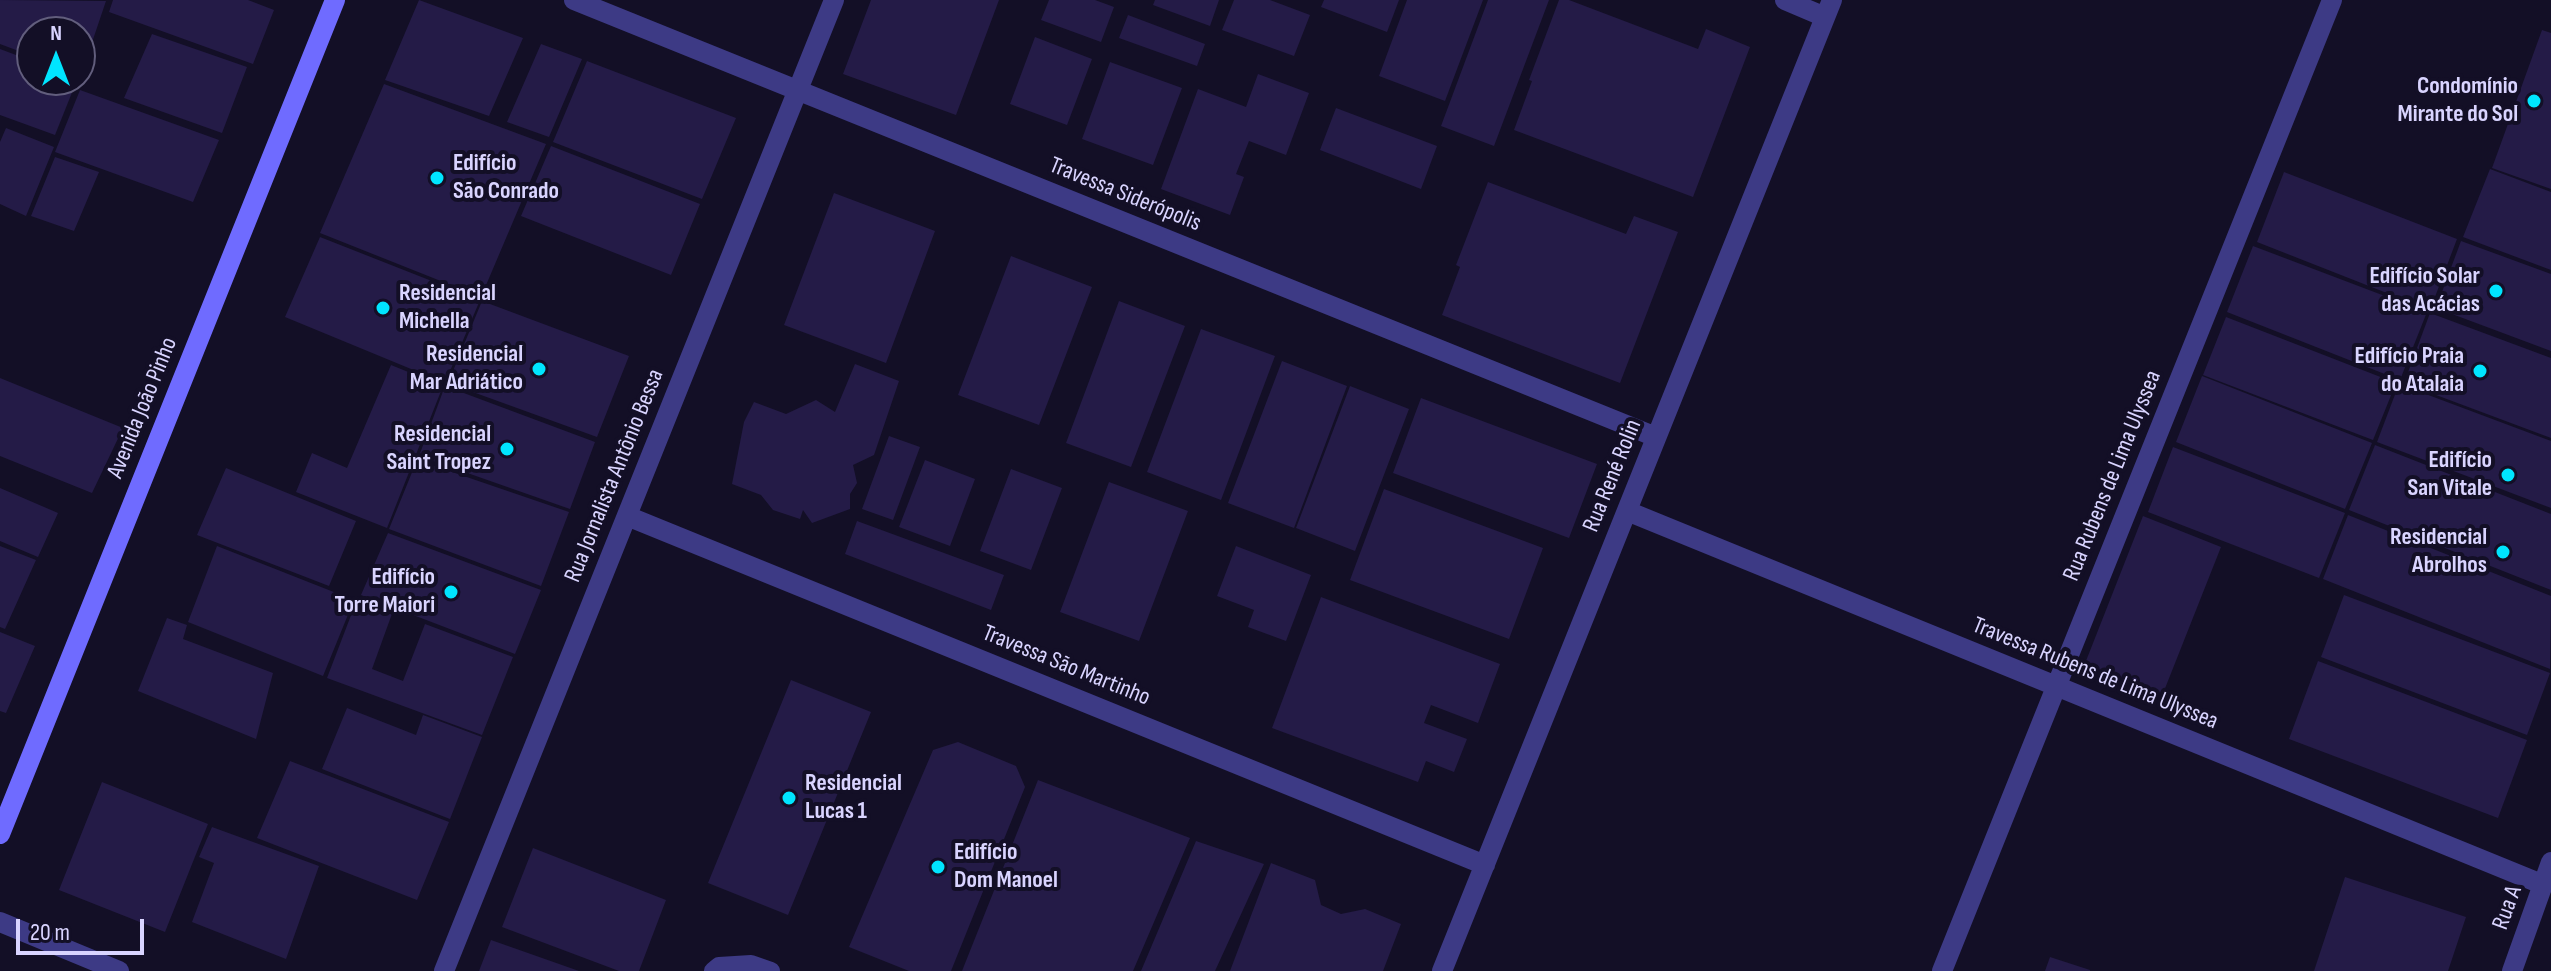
<!DOCTYPE html>
<html>
<head>
<meta charset="utf-8">
<style>
  body { margin:0 }
  #map { position:relative; width:2551px; height:971px; overflow:hidden; background:#130f26; font-family:"Sofia Sans Condensed",sans-serif }
  canvas { display:block }
  .north { position:absolute; left:16px; top:16px; width:80px; height:80px; box-sizing:border-box; background:#130f26; border:2px solid #625e7d; border-radius:50%; rotate:0deg; font-size:22px; font-weight:700; line-height:32px; text-align:center; color:#d9d4ff }
  .north::after { content:''; display:block; margin:auto; width:28px; height:36px; background:#00e5ff; clip-path:polygon(50% 0,100% 100%,50% 72%,0 100%) }
  .scale { position:absolute; left:16px; top:919px; width:128px; height:36px; box-sizing:border-box; border:4px solid #d9d4ff; border-top:0; padding-left:10px; font-size:24px; line-height:28px; white-space:nowrap; color:#d9d4ff; -webkit-text-stroke:6px #130f26; paint-order:stroke }
</style>
</head>
<body>
<div id="map">
<canvas width="2551" height="971"></canvas>
<div class="north">N</div>
<div class="scale">20 m</div>
</div>
<script>
const c = document.querySelector('canvas').getContext('2d');
c.lineJoin = 'round';
function paint(path, color) {
  c.fillStyle = color;
  c.fill(path, 'evenodd');
}
function poly(rows) {
  const path = new Path2D();
  for (const r of rows) {
    path.moveTo(r[0], r[1]);
    for (let i = 2; i < r.length; i += 2) path.lineTo(r[i], r[i + 1]);
  }
  return path;
}
function stroke(path, color, width, dash) {
  c.strokeStyle = color;
  c.lineWidth = width;
  c.lineCap = dash ? 'butt' : 'round';
  c.setLineDash(dash || []);
  c.stroke(path);
}
function drawText(font, color, halo, rows, align = 'center') {
  c.font = font + ' "Sofia Sans Condensed",sans-serif';
  c.lineWidth = 8;
  c.setLineDash([]);
  c.textBaseline = 'middle';
  c.strokeStyle = halo;
  c.fillStyle = color;
  for (const [text, x, y, turn = 0] of rows) {
    c.save();
    c.translate(x, y);
    c.rotate((+turn || 0) * Math.PI / 180);
    c.textAlign = isNaN(turn) ? turn : align;
    if (halo) c.strokeText(text, 0, 0);
    c.fillText(text, 0, 0);
    c.restore();
  }
}
paint(poly([
  [0,0,106,1,81,75,80,32,32,32,32,56,0,44],
  [113,0,248,0,274,10,253,64,109,12],
  [419,0,523,38,489,116,385,80],
  [871,0,999,0,956,115,843,74],
  [1049,0,1095,0,1114,7,1101,42,1041,20],
  [1155,0,1219,0,1210,26,1153,5],
  [1234,0,1270,0,1310,15,1294,56,1222,30],
  [1324,0,1399,0,1387,32,1321,7],
  [1407,0,1483,0,1445,101,1379,76],
  [1488,0,1549,0,1494,146,1441,126],
  [1559,0,1569,0,1698,49,1706,29,1750,47,1693,197,1514,130,1532,81,1529,80],
  [1128,15,1205,44,1197,66,1119,38],
  [2542,30,2551,33,2551,189,2492,168],
  [152,34,247,67,222,133,124,98],
  [1035,37,1092,59,1067,125,1010,104],
  [541,44,582,59,549,137,507,122],
  [0,49,32,61,32,80,77,80,55,135,0,115],
  [587,61,736,118,702,199,553,142],
  [1110,62,1182,88,1153,165,1082,139],
  [1258,74,1309,93,1286,155,1249,141,1236,174,1244,177,1230,215,1161,189,1198,89,1246,107],
  [384,84,546,144,481,297,320,233],
  [80,90,219,140,193,202,55,152],
  [1336,108,1437,146,1421,189,1320,150],
  [6,128,54,147,26,216,0,204,0,142],
  [551,146,700,204,671,275,521,216],
  [55,157,99,172,74,231,31,216],
  [2490,169,2551,192,2551,270,2463,237],
  [2284,172,2457,239,2430,310,2257,242],
  [1488,182,1626,234,1634,216,1678,232,1620,383,1442,315,1460,267,1456,265],
  [834,193,935,231,886,363,784,325],
  [320,237,480,300,445,383,285,317],
  [2461,241,2551,274,2551,351,2436,308],
  [2253,246,2427,312,2400,380,2227,312],
  [1011,256,1092,287,1039,425,958,395],
  [482,301,629,356,597,437,448,383],
  [1119,301,1185,326,1131,467,1066,443],
  [2430,313,2551,358,2551,438,2404,383],
  [2226,317,2396,383,2373,440,2203,375],
  [1201,329,1275,356,1221,500,1147,472],
  [1282,361,1347,386,1294,528,1228,503],
  [855,364,899,381,874,455,853,465,857,483,850,494,850,509,812,523,803,510,800,519,773,510,761,495,732,484,744,422,754,402,786,414,816,400,835,412],
  [391,365,443,386,387,528,296,492,312,453,347,468],
  [2202,376,2372,443,2345,509,2176,442],
  [0,378,123,428,92,493,0,456],
  [2399,384,2551,441,2551,508,2377,442],
  [445,386,595,442,570,509,419,456],
  [1350,386,1409,409,1355,551,1296,528],
  [1421,398,1597,464,1569,538,1393,473],
  [889,436,920,447,893,520,862,509],
  [2375,445,2551,514,2551,590,2349,510],
  [2173,447,2345,513,2319,578,2148,512],
  [417,460,569,512,541,586,389,529],
  [925,460,975,479,950,546,899,527],
  [226,468,356,521,329,586,197,535],
  [1011,469,1062,488,1031,570,980,551],
  [1109,482,1188,511,1139,641,1060,612],
  [0,488,58,513,38,557,0,541],
  [1384,489,1543,548,1509,639,1350,580],
  [2348,515,2551,596,2550,669,2323,579],
  [2143,516,2221,547,2162,696,2084,666],
  [857,521,1004,575,991,610,845,554],
  [388,533,541,590,515,654,361,595],
  [0,546,36,560,5,629,0,627],
  [217,546,354,600,323,676,188,622],
  [1236,546,1311,575,1286,641,1248,627,1254,610,1217,596],
  [2344,595,2550,673,2527,735,2321,657],
  [358,597,393,611,372,669,403,681,425,624,513,657,482,735,327,678],
  [1321,597,1500,664,1478,723,1431,705,1424,723,1467,739,1454,772,1426,761,1418,782,1272,728],
  [167,618,187,625,183,639,273,673,256,739,138,691],
  [0,632,35,646,6,713,0,711],
  [2318,661,2527,740,2498,818,2289,739],
  [791,680,871,712,788,915,708,883],
  [347,708,416,735,423,715,482,737,450,819,322,769],
  [958,742,1016,766,1025,787,951,971,909,971,849,947,933,750],
  [290,761,449,822,417,900,257,838],
  [1038,780,1190,838,1133,971,962,971],
  [102,782,208,824,165,932,59,890],
  [212,827,319,866,286,959,192,922,214,863,199,857],
  [1196,841,1264,864,1215,971,1141,971],
  [533,848,666,900,639,971,619,971,502,927],
  [1271,863,1315,880,1321,905,1341,914,1365,909,1401,924,1383,971,1230,971],
  [2345,877,2466,917,2448,971,2314,971],
  [491,940,579,971,479,971],
  [2050,957,2090,970,2090,971,2045,971]
]), '#241b47');
stroke(poly([
  [713,971,719,966,751,964,771,971]
]), '#3d3a85', 18);
stroke(poly([
  [574,0,1656,437],
  [1785,0,1825,17],
  [1627,511,2544,885],
  [627,516,1485,865],
  [0,922,119,971],
  [444,971,834,0],
  [1442,971,1832,0],
  [1942,971,2332,0],
  [2512,971,2551,862]
]), '#3d3a85', 20);
stroke(poly([
  [0,834,335,0]
]), '#6f6bff', 20);
for (const [x, y, r, color] of [
  [2534,101,8,"#00e5ff"],
  [437,178,8,"#00e5ff"],
  [2496,291,8,"#00e5ff"],
  [383,308,8,"#00e5ff"],
  [539,369,8,"#00e5ff"],
  [2480,371,8,"#00e5ff"],
  [507,449,8,"#00e5ff"],
  [2508,475,8,"#00e5ff"],
  [2503,552,8,"#00e5ff"],
  [451,592,8,"#00e5ff"],
  [789,798,8,"#00e5ff"],
  [938,867,8,"#00e5ff"]
]) {
  const dot = new Path2D();
  dot.arc(x, y, r, 0, 2 * Math.PI);
  c.fillStyle = color;
  c.fill(dot);
  stroke(dot, '#130f26', 3);
}
drawText('bold 24px', '#d9d4ff', '#130f26', [
  ["Condomínio",2518,87],
  ["Mirante do Sol",2518,115],
  ["Edifício",453,164,"left"],
  ["São Conrado",453,192,"left"],
  ["Edifício Solar",2480,277],
  ["das Acácias",2480,305],
  ["Residencial",399,294,"left"],
  ["Michella",399,322,"left"],
  ["Residencial",523,355],
  ["Mar Adriático",523,383],
  ["Edifício Praia",2464,357],
  ["do Atalaia",2464,385],
  ["Residencial",491,435],
  ["Saint Tropez",491,463],
  ["Edifício",2492,461],
  ["San Vitale",2492,489],
  ["Residencial",2487,538],
  ["Abrolhos",2487,566],
  ["Edifício",435,578],
  ["Torre Maiori",435,606],
  ["Residencial",805,784,"left"],
  ["Lucas 1",805,812,"left"],
  ["Edifício",954,853,"left"],
  ["Dom Manoel",954,881,"left"]
], 'right');
drawText('24px', '#d9d4ff', '#130f26', [
  ["Travessa Siderópolis",1125,195,22],
  ["Avenida João Pinho",143,408,-68],
  ["Rua Jornalista Antônio Bessa",615,476,-68],
  ["Rua René Rolin",1613,476,-68],
  ["Rua Rubens de Lima Ulyssea",2113,476,-68],
  ["Travessa São Martinho",1066,666,22],
  ["Travessa Rubens de Lima Ulyssea",2095,674,22],
  ["Rua A",2508,908,-70]
]);
</script>
</body>
</html>
